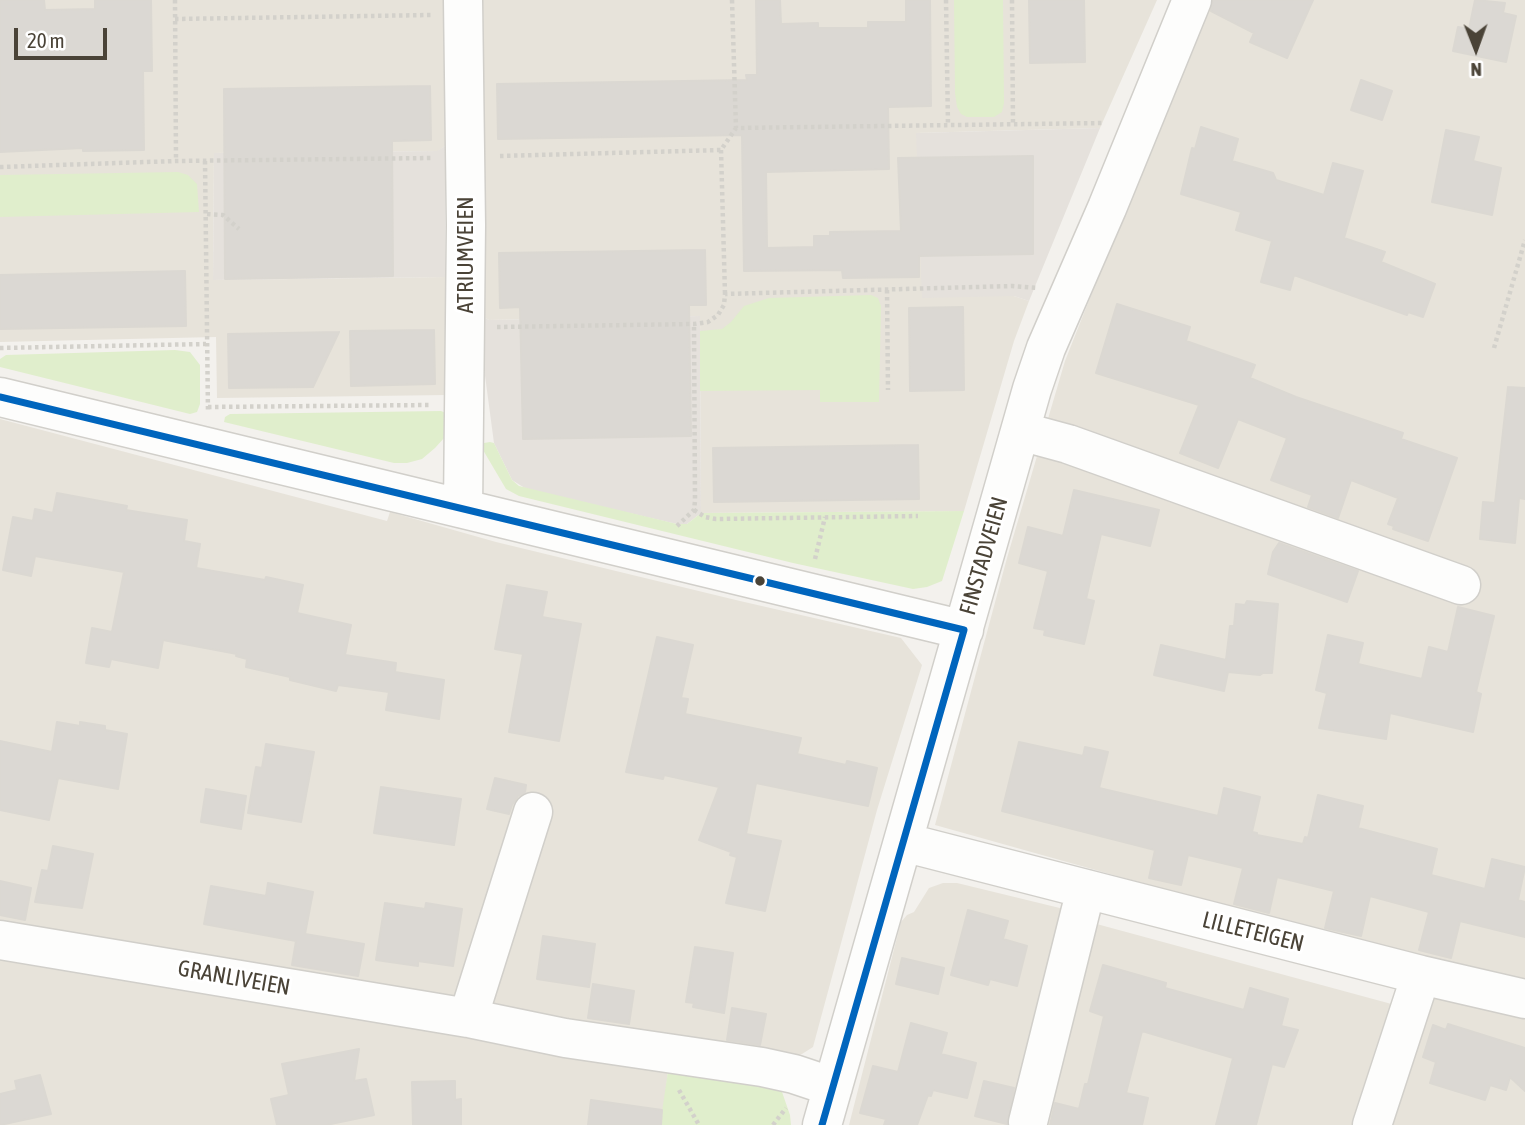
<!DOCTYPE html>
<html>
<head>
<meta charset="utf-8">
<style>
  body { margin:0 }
  #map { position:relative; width:1525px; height:1125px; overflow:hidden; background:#f3f1ed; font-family:"Asap Condensed",sans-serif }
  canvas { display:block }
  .north { position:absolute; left:1441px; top:14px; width:70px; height:70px; -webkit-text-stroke:5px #fff; paint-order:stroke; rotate:179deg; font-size:19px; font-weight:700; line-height:28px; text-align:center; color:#4a4337 }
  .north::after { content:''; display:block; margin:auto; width:24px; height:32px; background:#4a4337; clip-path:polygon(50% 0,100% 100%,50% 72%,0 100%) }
  .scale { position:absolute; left:14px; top:28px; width:93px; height:32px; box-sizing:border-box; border:4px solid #4a4337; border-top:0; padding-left:9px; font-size:21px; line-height:24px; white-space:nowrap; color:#4a4337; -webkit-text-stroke:5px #fff; paint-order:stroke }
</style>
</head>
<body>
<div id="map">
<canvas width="1525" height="1125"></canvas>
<div class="north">N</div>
<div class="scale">20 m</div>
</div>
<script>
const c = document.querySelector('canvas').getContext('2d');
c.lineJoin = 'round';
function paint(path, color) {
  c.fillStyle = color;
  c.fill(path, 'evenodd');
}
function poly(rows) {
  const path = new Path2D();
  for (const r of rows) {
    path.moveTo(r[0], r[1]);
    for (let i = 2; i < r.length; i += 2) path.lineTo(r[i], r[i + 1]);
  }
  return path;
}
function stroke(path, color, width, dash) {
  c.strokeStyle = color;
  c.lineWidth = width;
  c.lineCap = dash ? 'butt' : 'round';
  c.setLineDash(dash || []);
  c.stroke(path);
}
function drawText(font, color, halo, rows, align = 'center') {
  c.font = font + ' "Asap Condensed",sans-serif';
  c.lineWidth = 6;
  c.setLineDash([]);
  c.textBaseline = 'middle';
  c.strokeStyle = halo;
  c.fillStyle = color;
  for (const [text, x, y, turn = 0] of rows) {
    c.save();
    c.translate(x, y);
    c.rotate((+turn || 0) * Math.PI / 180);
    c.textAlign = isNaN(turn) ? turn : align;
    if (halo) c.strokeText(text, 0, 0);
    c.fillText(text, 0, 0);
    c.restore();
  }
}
paint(poly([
  [0,0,446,0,447,136,445,146,438,151,214,153,213,280,445,277,447,395,217,398,216,337,0,342],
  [476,0,1157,0,1100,128,916,133,1014,296,1029,301,1014,341,964,511,701,513,700,316,489,320,483,317],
  [1212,0,1525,0,1525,982,1299,927,935,825,1007,558,1065,361,1173,88],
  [0,419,387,521,390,512,496,542,740,601,901,638,922,665,877,810,813,1047,802,1054,789,1057,668,1071,662,1125,0,1125],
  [943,883,957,883,1068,910,1093,923,1421,1012,1434,993,1525,1008,1525,1125,849,1125,901,922,907,915,914,912,929,888]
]), '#e7e3da');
paint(poly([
  [1100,128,1029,301,1014,296,922,298,916,133],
  [445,146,445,277,213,280,214,153,437,151],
  [700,316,701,513,687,524,677,524,528,490,512,480,494,443,484,368,483,317,489,320]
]), '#e5e1dc');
paint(poly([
  [954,0,1003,0,1004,103,1002,112,994,117,967,117,961,114,957,107,955,93],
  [178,172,188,175,197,184,199,212,0,217,0,175],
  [871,295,878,298,881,306,879,402,820,402,820,390,700,391,700,331,722,329,731,322,744,306,769,298],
  [175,350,190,352,200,365,200,404,197,412,190,414,0,367,0,359,6,355],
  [441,411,449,414,445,437,435,448,422,459,407,463,394,463,224,422,225,417,230,414],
  [490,442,494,443,512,480,519,486,677,524,687,524,701,513,964,511,942,581,927,587,913,589,793,563,519,496,506,489,483,450,484,443],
  [668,1071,756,1079,782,1092,790,1115,791,1125,660,1125]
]), '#e0eecc');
const building = poly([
  [0,0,44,0,45,10,95,9,95,0,151,0,152,71,143,71,144,150,83,151,83,148,0,152,0,0],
  [756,0,780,0,781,24,818,23,818,28,868,28,868,22,906,22,906,0,930,0,931,106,888,107,889,169,766,172,767,248,814,247,814,236,830,236,830,232,901,231,898,158,1033,156,1033,254,919,256,919,277,843,278,842,270,744,271,742,135,498,139,497,84,747,80,746,75,757,75,756,0],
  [1029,0,1084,0,1085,62,1030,63,1029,0],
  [1213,0,1313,0,1287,58,1250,42,1254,33,1211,11,1213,0],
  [1475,0,1505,3,1503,13,1516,16,1506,62,1453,51,1458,27,1469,29,1475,0],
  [1361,80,1392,91,1382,120,1351,110,1361,80],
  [430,86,431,140,392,141,393,276,225,279,224,89,430,86],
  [1201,127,1238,139,1232,161,1273,173,1276,180,1324,195,1333,163,1363,171,1344,238,1385,252,1381,262,1435,284,1423,317,1408,312,1407,315,1294,275,1290,290,1261,282,1272,241,1236,230,1241,212,1181,194,1192,148,1195,149,1201,127],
  [1446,130,1479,137,1473,161,1501,168,1492,215,1432,202,1446,130],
  [705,250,706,305,689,305,691,436,523,439,520,307,500,308,499,253,705,250],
  [185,271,186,326,0,329,0,275,185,271],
  [1117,304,1190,327,1186,341,1255,365,1250,378,1296,397,1403,433,1401,439,1457,458,1428,541,1393,529,1394,526,1388,524,1398,498,1351,480,1338,518,1308,507,1312,495,1271,480,1287,438,1238,419,1218,468,1180,453,1199,405,1096,373,1117,304],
  [963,307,964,390,910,391,909,308,963,307],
  [434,330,435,384,351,386,350,331,434,330],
  [339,332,313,387,229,388,228,334,339,332],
  [1508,387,1525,388,1525,499,1519,498,1515,543,1480,539,1483,502,1495,503,1508,387],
  [918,445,919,499,714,502,713,448,918,445],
  [1074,490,1159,510,1150,546,1101,534,1086,599,1094,601,1084,644,1044,635,1045,630,1034,628,1048,571,1019,563,1028,527,1063,536,1074,490],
  [57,493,127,506,126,510,187,520,184,541,200,544,196,568,265,580,266,577,303,585,297,613,351,625,345,655,396,663,395,672,444,680,439,719,386,710,389,692,338,685,336,691,290,680,290,677,246,667,247,659,236,656,237,654,163,640,158,668,111,659,109,667,86,663,92,628,112,632,124,572,35,556,31,576,3,570,13,517,33,521,35,509,53,513,57,493],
  [1279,543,1358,571,1347,602,1268,574,1273,552,1279,543],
  [507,585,547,592,542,617,581,624,559,741,509,732,523,654,495,649,507,585],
  [1247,601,1278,604,1272,673,1263,673,1260,675,1228,672,1224,691,1154,675,1161,645,1226,660,1230,626,1234,626,1236,604,1245,605,1247,601],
  [1458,607,1494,616,1476,692,1481,694,1473,732,1390,713,1386,739,1319,728,1327,693,1316,690,1328,635,1363,643,1358,664,1422,679,1429,647,1448,652,1458,607],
  [657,637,693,645,681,698,688,699,685,714,801,738,797,754,846,765,847,761,877,768,868,806,756,783,746,834,781,841,765,911,726,903,737,857,730,855,731,852,699,840,719,787,664,775,663,779,626,772,657,637],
  [57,722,80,726,80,722,105,726,105,730,127,734,118,789,58,778,49,820,0,810,0,741,52,752,57,722],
  [1019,742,1083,756,1085,747,1108,752,1099,788,1218,816,1224,788,1260,797,1252,832,1257,833,1257,835,1303,844,1305,837,1308,838,1318,795,1363,806,1358,828,1437,849,1431,875,1485,889,1492,859,1525,867,1518,900,1525,902,1525,937,1460,921,1451,958,1419,950,1429,912,1370,896,1361,936,1325,928,1334,891,1277,877,1269,913,1234,904,1243,868,1188,855,1181,885,1149,878,1155,850,1002,811,1019,742],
  [266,744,314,752,301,822,248,813,256,767,262,768,266,744],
  [495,778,526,785,525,792,518,796,512,805,509,814,487,809,495,778],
  [381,787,461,799,454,845,374,833,381,787],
  [206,789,246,796,241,829,201,822,206,789],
  [53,846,93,854,82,908,35,902,42,870,48,871,53,846],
  [0,881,31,888,25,920,0,915,0,881],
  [268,883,313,892,305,934,364,944,358,976,292,965,296,941,204,924,211,886,266,896,268,883],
  [385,903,425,909,426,903,462,909,453,966,418,961,418,966,376,960,385,903],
  [968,910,1008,921,1003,939,1027,946,1017,986,990,979,988,985,951,975,968,910],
  [543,936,595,944,589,987,537,979,543,936],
  [695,947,733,953,724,1013,693,1007,694,1003,686,1002,695,947],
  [902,958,944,968,938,994,896,984,902,958],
  [1103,965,1166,983,1165,988,1244,1010,1250,988,1288,999,1281,1026,1298,1030,1284,1067,1272,1064,1256,1125,1216,1125,1233,1058,1142,1031,1126,1093,1148,1098,1142,1125,1050,1125,1055,1103,1079,1109,1085,1084,1088,1084,1104,1016,1090,1011,1103,965],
  [593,984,634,991,629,1024,588,1018,593,984],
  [732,1008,766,1014,760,1045,727,1040,732,1008],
  [911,1023,947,1033,941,1054,976,1063,967,1098,933,1090,931,1096,928,1095,917,1125,884,1125,886,1119,860,1113,873,1066,898,1072,911,1023],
  [1448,1024,1525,1048,1525,1091,1510,1077,1506,1090,1490,1085,1485,1100,1430,1083,1436,1062,1423,1057,1433,1025,1446,1030,1448,1024],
  [359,1049,354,1081,366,1079,374,1115,326,1125,277,1125,271,1099,289,1095,282,1064,359,1049],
  [40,1075,51,1114,0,1125,0,1094,17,1090,15,1081,40,1075],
  [455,1081,455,1100,461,1099,461,1125,413,1125,412,1082,455,1081],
  [984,1081,1014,1088,1007,1124,975,1116,984,1081],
  [591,1100,662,1110,661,1125,588,1125,591,1100]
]);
paint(building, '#dbd8d3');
stroke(building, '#dbd8d2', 2);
const minor = poly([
  [0,397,964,630],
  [1020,431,1068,444,1461,585],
  [463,509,466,225,463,0],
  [903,842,1421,975,1525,999],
  [0,940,468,1018,565,1038,762,1067,794,1074,833,1087],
  [468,1018,533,812],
  [1028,1122,1086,889],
  [822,1125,1032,389,1046,348,1107,208,1192,0],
  [1372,1125,1421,975]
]);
stroke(minor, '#d1cfca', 41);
stroke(poly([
  [175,0,176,161],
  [732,0,736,128,1104,123],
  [946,0,948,125],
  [1012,0,1013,124],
  [175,19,431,15],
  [721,150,725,294],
  [500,156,721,150,736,128],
  [205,161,208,413],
  [0,167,176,161,432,158],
  [207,214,223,215,239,229],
  [887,290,888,390],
  [497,327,694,324,708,322,718,315,724,305,725,294,1012,286,1037,288],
  [0,348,206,344],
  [1494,348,1525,240],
  [208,407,431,405],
  [694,510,705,517,716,519,918,516],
  [677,526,694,510,695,501,694,325],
  [815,559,825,517],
  [679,1090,699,1125],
  [773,1125,786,1108]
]), '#d3d1cb', 4.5, [3.5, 3.5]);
stroke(minor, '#fdfdfc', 38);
stroke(poly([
  [0,397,964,630,822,1125]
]), '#0065bd', 7);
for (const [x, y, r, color] of [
  [760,581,6,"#4a4337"]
]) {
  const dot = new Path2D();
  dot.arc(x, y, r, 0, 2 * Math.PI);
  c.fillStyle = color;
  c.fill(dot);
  stroke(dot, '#fff', 2.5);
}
drawText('23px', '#4a4337', '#fff', [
  ["ATRIUMVEIEN",466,255,-90],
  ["FINSTADVEIEN",984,556,-74],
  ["LILLETEIGEN",1253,932,14],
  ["GRANLIVEIEN",234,978,10]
]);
</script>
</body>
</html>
